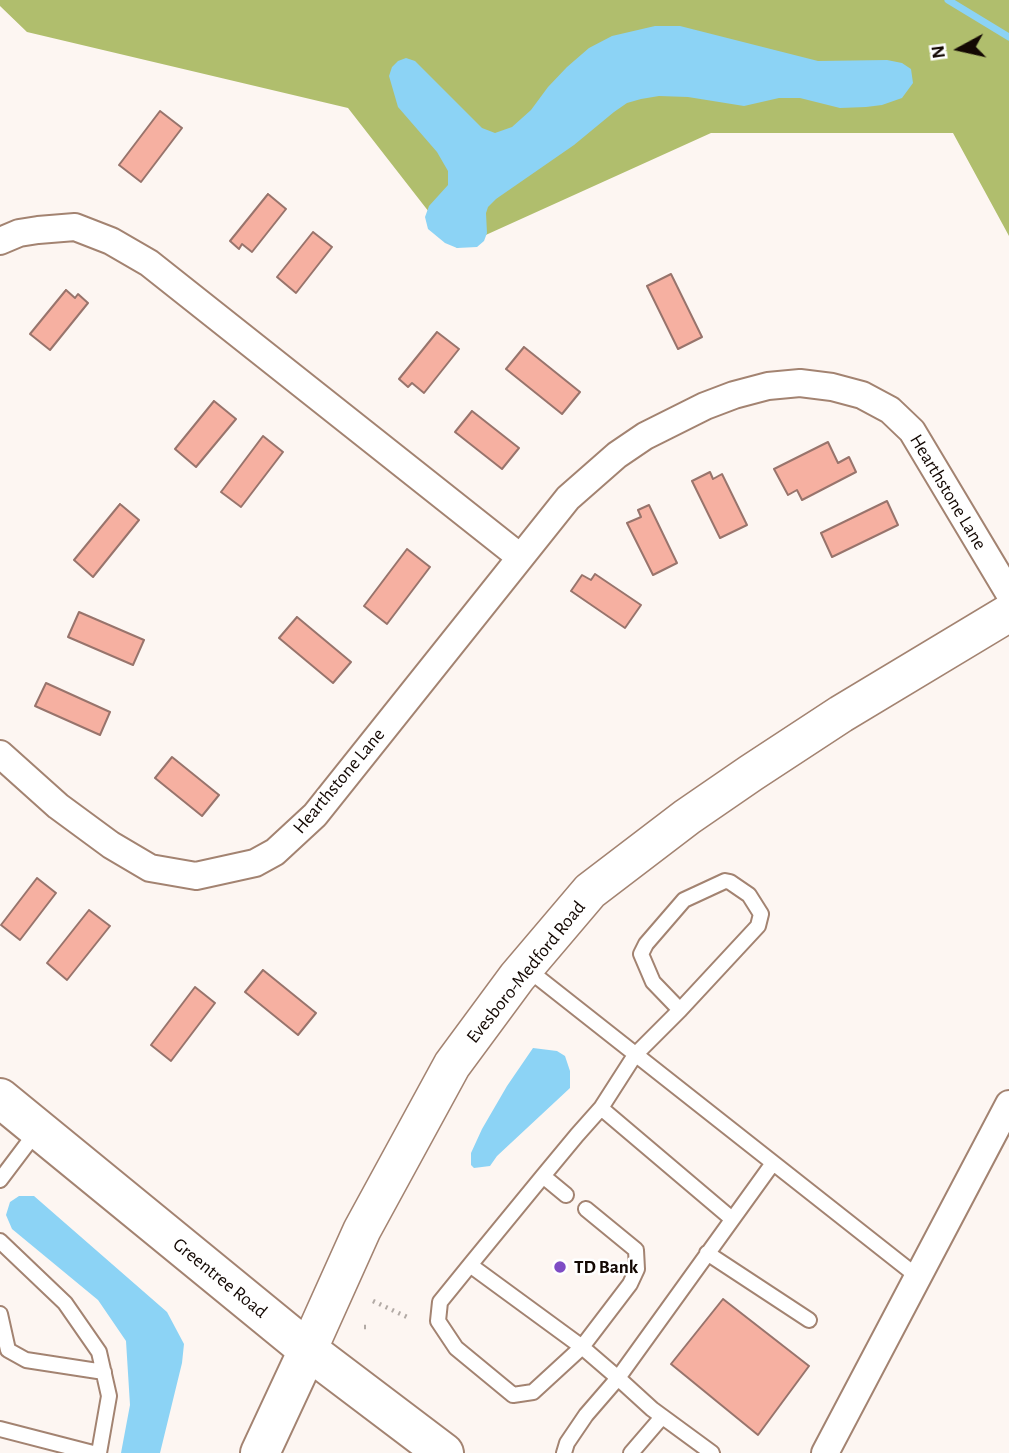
<!DOCTYPE html>
<html>
<head>
<meta charset="utf-8">
<style>
  body { margin:0 }
  #map { position:relative; width:1009px; height:1453px; overflow:hidden; background:#fdf6f2; font-family:"Alegreya Sans",sans-serif }
  canvas { display:block }
  .north { position:absolute; left:925px; top:14px; width:70px; height:70px; -webkit-text-stroke:5px #fff; paint-order:stroke; rotate:262deg; font-size:19px; font-weight:700; line-height:28px; text-align:center; color:#130803 }
  .north::after { content:''; display:block; margin:auto; width:24px; height:32px; background:#130803; clip-path:polygon(50% 0,100% 100%,50% 72%,0 100%) }
</style>
</head>
<body>
<div id="map">
<canvas width="1009" height="1453"></canvas>
<div class="north">N</div>
</div>
<script>
const c = document.querySelector('canvas').getContext('2d');
c.lineJoin = 'round';
function paint(path, color) {
  c.fillStyle = color;
  c.fill(path, 'evenodd');
}
function poly(rows) {
  const path = new Path2D();
  for (const r of rows) {
    path.moveTo(r[0], r[1]);
    for (let i = 2; i < r.length; i += 2) path.lineTo(r[i], r[i + 1]);
  }
  return path;
}
function stroke(path, color, width, dash) {
  c.strokeStyle = color;
  c.lineWidth = width;
  c.lineCap = dash ? 'butt' : 'round';
  c.setLineDash(dash || []);
  c.stroke(path);
}
function drawText(font, color, halo, rows, align = 'center') {
  c.font = font + ' "Alegreya Sans",sans-serif';
  c.lineWidth = 5;
  c.setLineDash([]);
  c.textBaseline = 'middle';
  c.strokeStyle = halo;
  c.fillStyle = color;
  for (const [text, x, y, turn = 0] of rows) {
    c.save();
    c.translate(x, y);
    c.rotate((+turn || 0) * Math.PI / 180);
    c.textAlign = isNaN(turn) ? turn : align;
    if (halo) c.strokeText(text, 0, 0);
    c.fillText(text, 0, 0);
    c.restore();
  }
}
paint(poly([
  [0,0,1009,0,1009,236,953,133,711,133,457,248,348,108,27,32,0,6]
]), '#b0be6d');
paint(poly([
  [655,26,680,26,818,61,887,60,902,63,911,69,913,83,902,98,882,105,866,107,840,108,800,98,779,98,744,106,688,97,659,96,641,99,627,103,614,112,574,145,496,199,488,207,486,213,487,233,484,241,477,247,457,248,445,243,428,229,425,217,429,206,448,185,448,171,437,152,398,107,389,76,392,67,398,61,406,58,415,61,482,128,495,133,512,127,531,110,548,87,567,67,589,48,612,36],
  [533,1048,557,1051,565,1056,570,1071,570,1088,497,1156,490,1166,474,1168,471,1165,471,1153,482,1129,507,1086],
  [19,1196,34,1196,167,1312,184,1344,182,1363,160,1453,121,1453,130,1405,126,1341,98,1300,12,1229,6,1215,10,1202]
]), '#8cd3f5');
stroke(poly([
  [948,0,1009,37]
]), '#8cd3f5', 7);
const building = poly([
  [160,111,182,128,141,182,119,165,160,111],
  [268,194,286,209,252,252,242,244,239,249,230,241,268,194],
  [313,232,332,247,296,293,277,277,313,232],
  [671,274,702,337,678,349,647,286,671,274],
  [66,290,75,298,78,294,88,303,50,350,30,334,66,290],
  [437,332,459,349,424,393,412,383,408,387,399,379,437,332],
  [524,347,580,392,562,414,506,369,524,347],
  [214,401,236,419,196,467,175,449,214,401],
  [472,411,519,448,502,469,455,432,472,411],
  [263,436,283,452,241,507,221,492,263,436],
  [828,442,838,463,849,457,856,472,802,500,797,490,788,495,774,469,828,442],
  [710,472,713,479,722,474,747,525,720,538,692,481,710,472],
  [887,501,898,525,832,557,821,533,887,501],
  [120,504,139,520,93,577,74,560,120,504],
  [649,505,677,563,653,575,627,523,641,517,638,510,649,505],
  [407,549,430,567,387,624,364,606,407,549],
  [595,574,641,605,625,628,571,591,582,575,591,580,595,574],
  [79,612,144,640,133,665,68,637,79,612],
  [297,617,351,662,333,683,279,638,297,617],
  [46,683,110,712,100,735,35,706,46,683],
  [172,757,219,795,202,816,155,778,172,757],
  [37,878,56,893,20,940,1,925,37,878],
  [89,910,110,926,67,980,47,963,89,910],
  [263,970,316,1013,298,1035,245,992,263,970],
  [195,987,215,1003,171,1061,151,1045,195,987],
  [723,1299,809,1366,758,1435,671,1364,723,1299]
]);
paint(building, '#f6b0a1');
stroke(building, '#98746c', 2);
const lane = poly([
  [526,968,918,1277],
  [601,1108,732,1219],
  [543,1176,566,1195],
  [0,1180,37,1131],
  [0,1241,65,1303,99,1352,109,1396,99,1453],
  [707,1253,809,1320],
  [470,1265,582,1347,533,1392,513,1395,456,1348,438,1321,440,1302,470,1265,543,1176,577,1135,601,1108,635,1055,680,1010,758,926,761,914,749,895,730,882,725,881,684,900,646,944,641,954,653,982,680,1010],
  [0,1314,8,1350,26,1360,104,1372],
  [0,1429,93,1453],
  [564,1453,567,1443,586,1415,618,1378,582,1347,630,1284,637,1269,636,1250,586,1209],
  [631,1453,662,1417],
  [712,1453,652,1409,618,1378,773,1163]
]);
const street = poly([
  [0,241,19,233,38,230,75,227,111,241,149,263,520,557],
  [0,754,58,806,111,845,150,868,196,876,255,863,275,852,315,815,568,498,617,455,645,436,705,406,734,395,768,386,800,383,832,387,862,395,890,410,912,431,1009,593],
  [825,1453,1009,1104]
]);
const secondary = poly([
  [308,1350,362,1230,452,1065,517,977,590,891,687,817,751,773,841,714,1009,613]
]);
const primary = poly([
  [0,1098,308,1350,444,1453],
  [260,1453,308,1350]
]);
stroke(lane, '#a38371', 18);
stroke(street, '#a38371', 30);
stroke(secondary, '#a38371', 40);
stroke(primary, '#a38371', 42);
stroke(poly([
  [373,1301,407,1317],
  [364,1327,369,1327]
]), '#b2aaa5', 4.5, [2, 5]);
stroke(lane, '#fff', 14);
stroke(street, '#fff', 26);
stroke(secondary, '#fff', 37);
stroke(primary, '#fff', 38);
for (const [x, y, r, color] of [
  [560,1267,7,"#7e4cc4"]
]) {
  const dot = new Path2D();
  dot.arc(x, y, r, 0, 2 * Math.PI);
  c.fillStyle = color;
  c.fill(dot);
  stroke(dot, '#fff', 2.5);
}
drawText('19px', '#130803', '#fff', [
  ["Hearthstone Lane",948,492,59],
  ["Hearthstone Lane",339,781,-50],
  ["Evesboro-Medford Road",526,972,-51],
  ["Greentree Road",220,1278,39]
]);
drawText('bold 19px', '#130803', '#fff', [
  ["TD Bank",574,1267]
], 'left');
</script>
</body>
</html>
